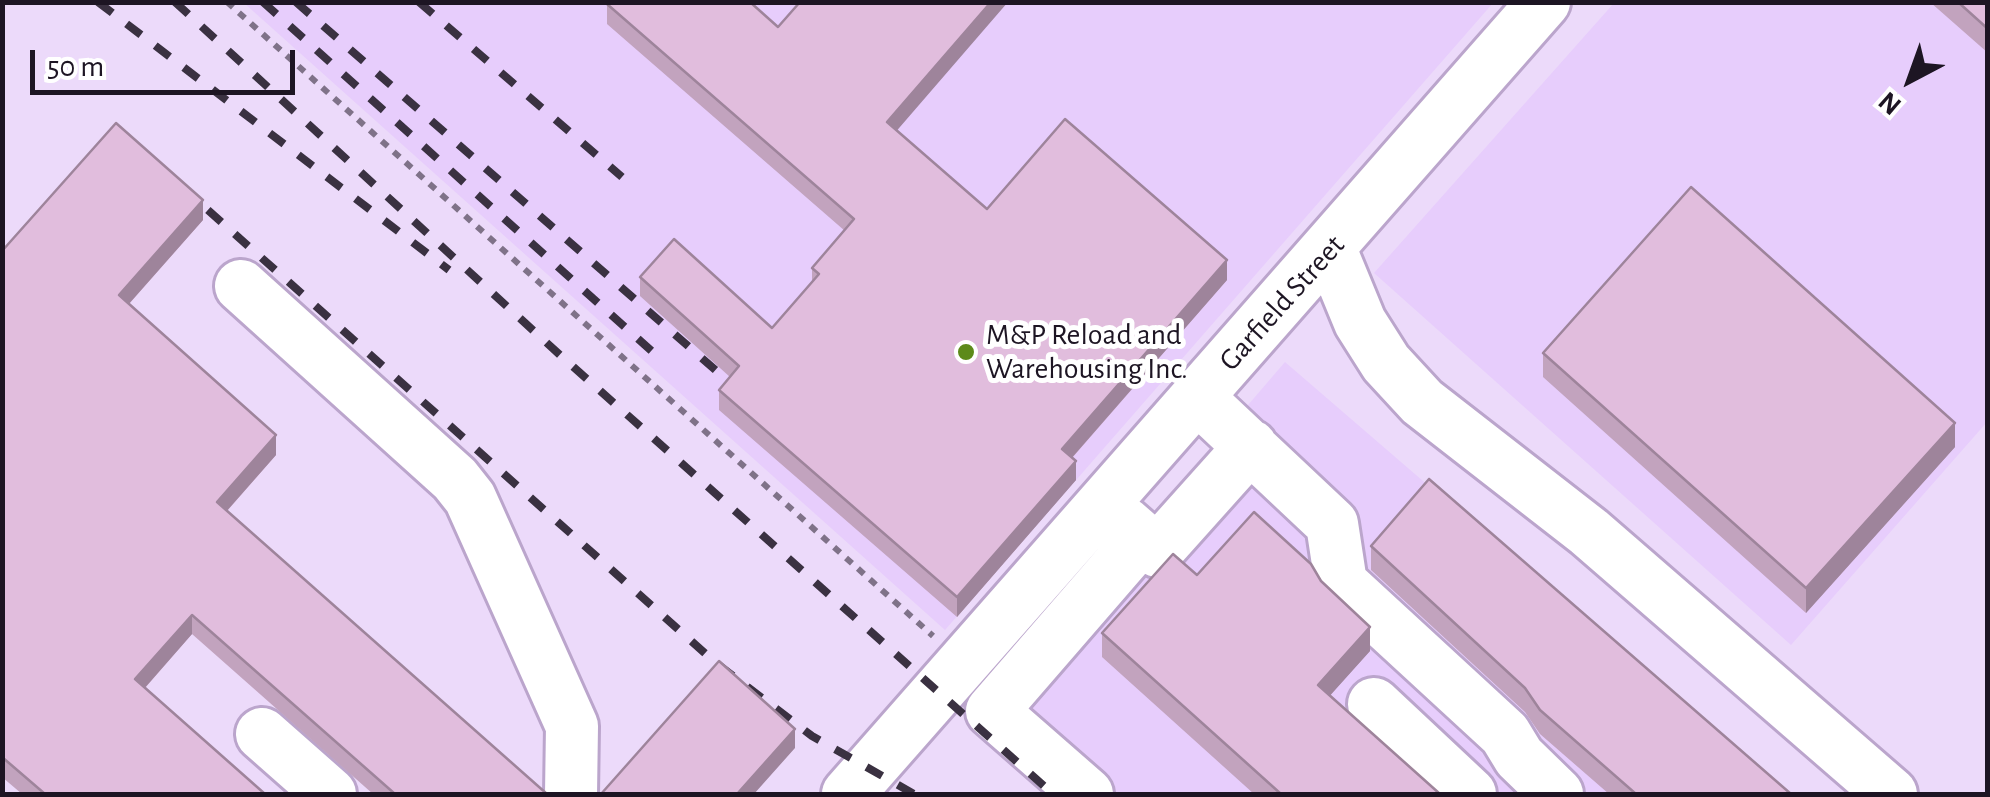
<!DOCTYPE html>
<html>
<head>
<meta charset="utf-8">
<style>
  body { margin:0 }
  #map { position:relative; width:1990px; height:797px; overflow:hidden; background:#ecdafa; font-family:"Alegreya Sans",sans-serif }
  canvas { display:block }
  .frame { position:absolute; inset:0; border:5px solid #1d1523; pointer-events:none }
  .north { position:absolute; left:1860px; top:30px; width:100px; height:100px; -webkit-text-stroke:8px #fff; paint-order:stroke; rotate:221deg; font-size:28px; font-weight:700; line-height:40px; text-align:center; color:#1d1523 }
  .north::after { content:''; display:block; margin:auto; width:35px; height:45px; background:#1d1523; clip-path:polygon(50% 0,100% 100%,50% 72%,0 100%) }
  .scale { position:absolute; left:30px; top:50px; width:265px; height:45px; box-sizing:border-box; border:5px solid #1d1523; border-top:0; padding-left:12px; font-size:30px; line-height:35px; white-space:nowrap; color:#1d1523; -webkit-text-stroke:8px #fff; paint-order:stroke }
</style>
</head>
<body>
<div id="map">
<canvas width="1990" height="797"></canvas>
<div class="frame"></div>
<div class="north">N</div>
<div class="scale">50 m</div>
</div>
<script>
const c = document.querySelector('canvas').getContext('2d');
c.lineJoin = 'round';
function paint(path, color) {
  c.fillStyle = color;
  c.fill(path, 'evenodd');
}
function poly(rows) {
  const path = new Path2D();
  for (const r of rows) {
    path.moveTo(r[0], r[1]);
    for (let i = 2; i < r.length; i += 2) path.lineTo(r[i], r[i + 1]);
  }
  return path;
}
function stroke(path, color, width, dash) {
  c.strokeStyle = color;
  c.lineWidth = width;
  c.lineCap = dash ? 'butt' : 'round';
  c.setLineDash(dash || []);
  c.stroke(path);
}
function drawText(font, color, halo, rows, align = 'center') {
  c.font = font + ' "Alegreya Sans",sans-serif';
  c.lineWidth = 10;
  c.setLineDash([]);
  c.textBaseline = 'middle';
  c.strokeStyle = halo;
  c.fillStyle = color;
  for (const [text, x, y, turn = 0] of rows) {
    c.save();
    c.translate(x, y);
    c.rotate((+turn || 0) * Math.PI / 180);
    c.textAlign = isNaN(turn) ? turn : align;
    if (halo) c.strokeText(text, 0, 0);
    c.fillText(text, 0, 0);
    c.restore();
  }
}
paint(poly([
  [244,3,1493,3,945,630],
  [1614,3,1987,3,1987,422,1791,645,1374,273],
  [1285,362,1786,794,1103,794,994,700]
]), '#e7cdfc');
const minor = poly([
  [1330,249,1360,322,1386,363,1422,402,1589,532,1891,794],
  [241,286,455,479,470,498,572,726,571,794],
  [1197,397,1332,524,1341,583,1505,734,1519,757,1557,794],
  [1125,523,1157,551,1251,446],
  [1374,704,1470,794],
  [262,734,330,794],
  [848,794,1544,2],
  [1087,794,992,711,1141,539]
]);
stroke(minor, '#bba5cc', 58);
stroke(poly([
  [227,2,933,636]
]), '#7f7288', 6, [8, 8]);
stroke(minor, '#fff', 52);
stroke(poly([
  [98,2,449,270],
  [175,2,560,355,1053,794],
  [263,2,656,355],
  [296,2,720,374],
  [419,2,622,177],
  [181,186,716,663,812,736,914,794]
]), '#3a3141', 8, [18, 18]);
paint(poly([
  [1930,2,1988,2,1988,53],
  [607,4,897,131,987,209,1227,280,1072,458,1076,480,957,617,719,410,719,390,730,377,640,296,640,277,772,328,812,283,812,268,845,231,607,24],
  [203,220,129,304,276,455,227,511,547,794,373,794,192,634,145,688,265,794,22,794,2,777,2,251],
  [1543,353,1955,447,1806,613,1543,377],
  [1371,546,1791,794,1609,794,1540,734,1525,712,1371,570],
  [1197,575,1321,581,1370,651,1330,695,1440,794,1254,794,1102,657,1102,633]
]), '#c2a3be');
paint(poly([
  [991,2,1008,2,887,142,887,122],
  [203,200,203,220,119,315,119,295],
  [1227,260,1227,280,1062,469,1062,449],
  [1955,423,1955,447,1806,613,1806,588],
  [276,435,276,455,217,522,217,502],
  [1076,461,1076,480,957,617,957,597],
  [192,615,192,634,135,699,135,679],
  [1370,627,1370,651,1318,709,1318,685],
  [795,729,795,748,754,794,737,794]
]), '#9e849b');
const building = poly([
  [609,2,750,2,778,27,800,2,991,2,887,122,987,209,1065,119,1227,260,1062,449,1076,461,957,597,719,390,739,366,640,277,674,239,772,328,819,274,812,268,854,219,607,4,609,2],
  [1958,2,1988,2,1988,29,1958,2],
  [116,123,203,200,119,295,276,435,217,502,547,794,395,794,192,615,135,679,265,794,45,794,2,757,2,251,116,123],
  [1691,187,1955,423,1806,588,1543,353,1691,187],
  [1429,479,1791,794,1636,794,1540,710,1525,688,1371,546,1429,479],
  [1254,512,1311,564,1321,581,1370,627,1318,685,1440,794,1281,794,1102,633,1173,554,1197,575,1254,512],
  [719,661,795,729,737,794,601,794,719,661]
]);
paint(building, '#e1bddd');
stroke(building, '#9e849b', 2.5);
for (const [x, y, r, color] of [
  [966,352,10,"#5d8a1a"]
]) {
  const dot = new Path2D();
  dot.arc(x, y, r, 0, 2 * Math.PI);
  c.fillStyle = color;
  c.fill(dot);
  stroke(dot, '#fff', 4);
}
drawText('30px', '#1d1523', '#fff', [
  ["Garfield Street",1282,303,-48]
]);
drawText('30px', '#1d1523', '#fff', [
  ["M&P Reload and",986,335],
  ["Warehousing Inc.",986,369]
], 'left');
</script>
</body>
</html>
